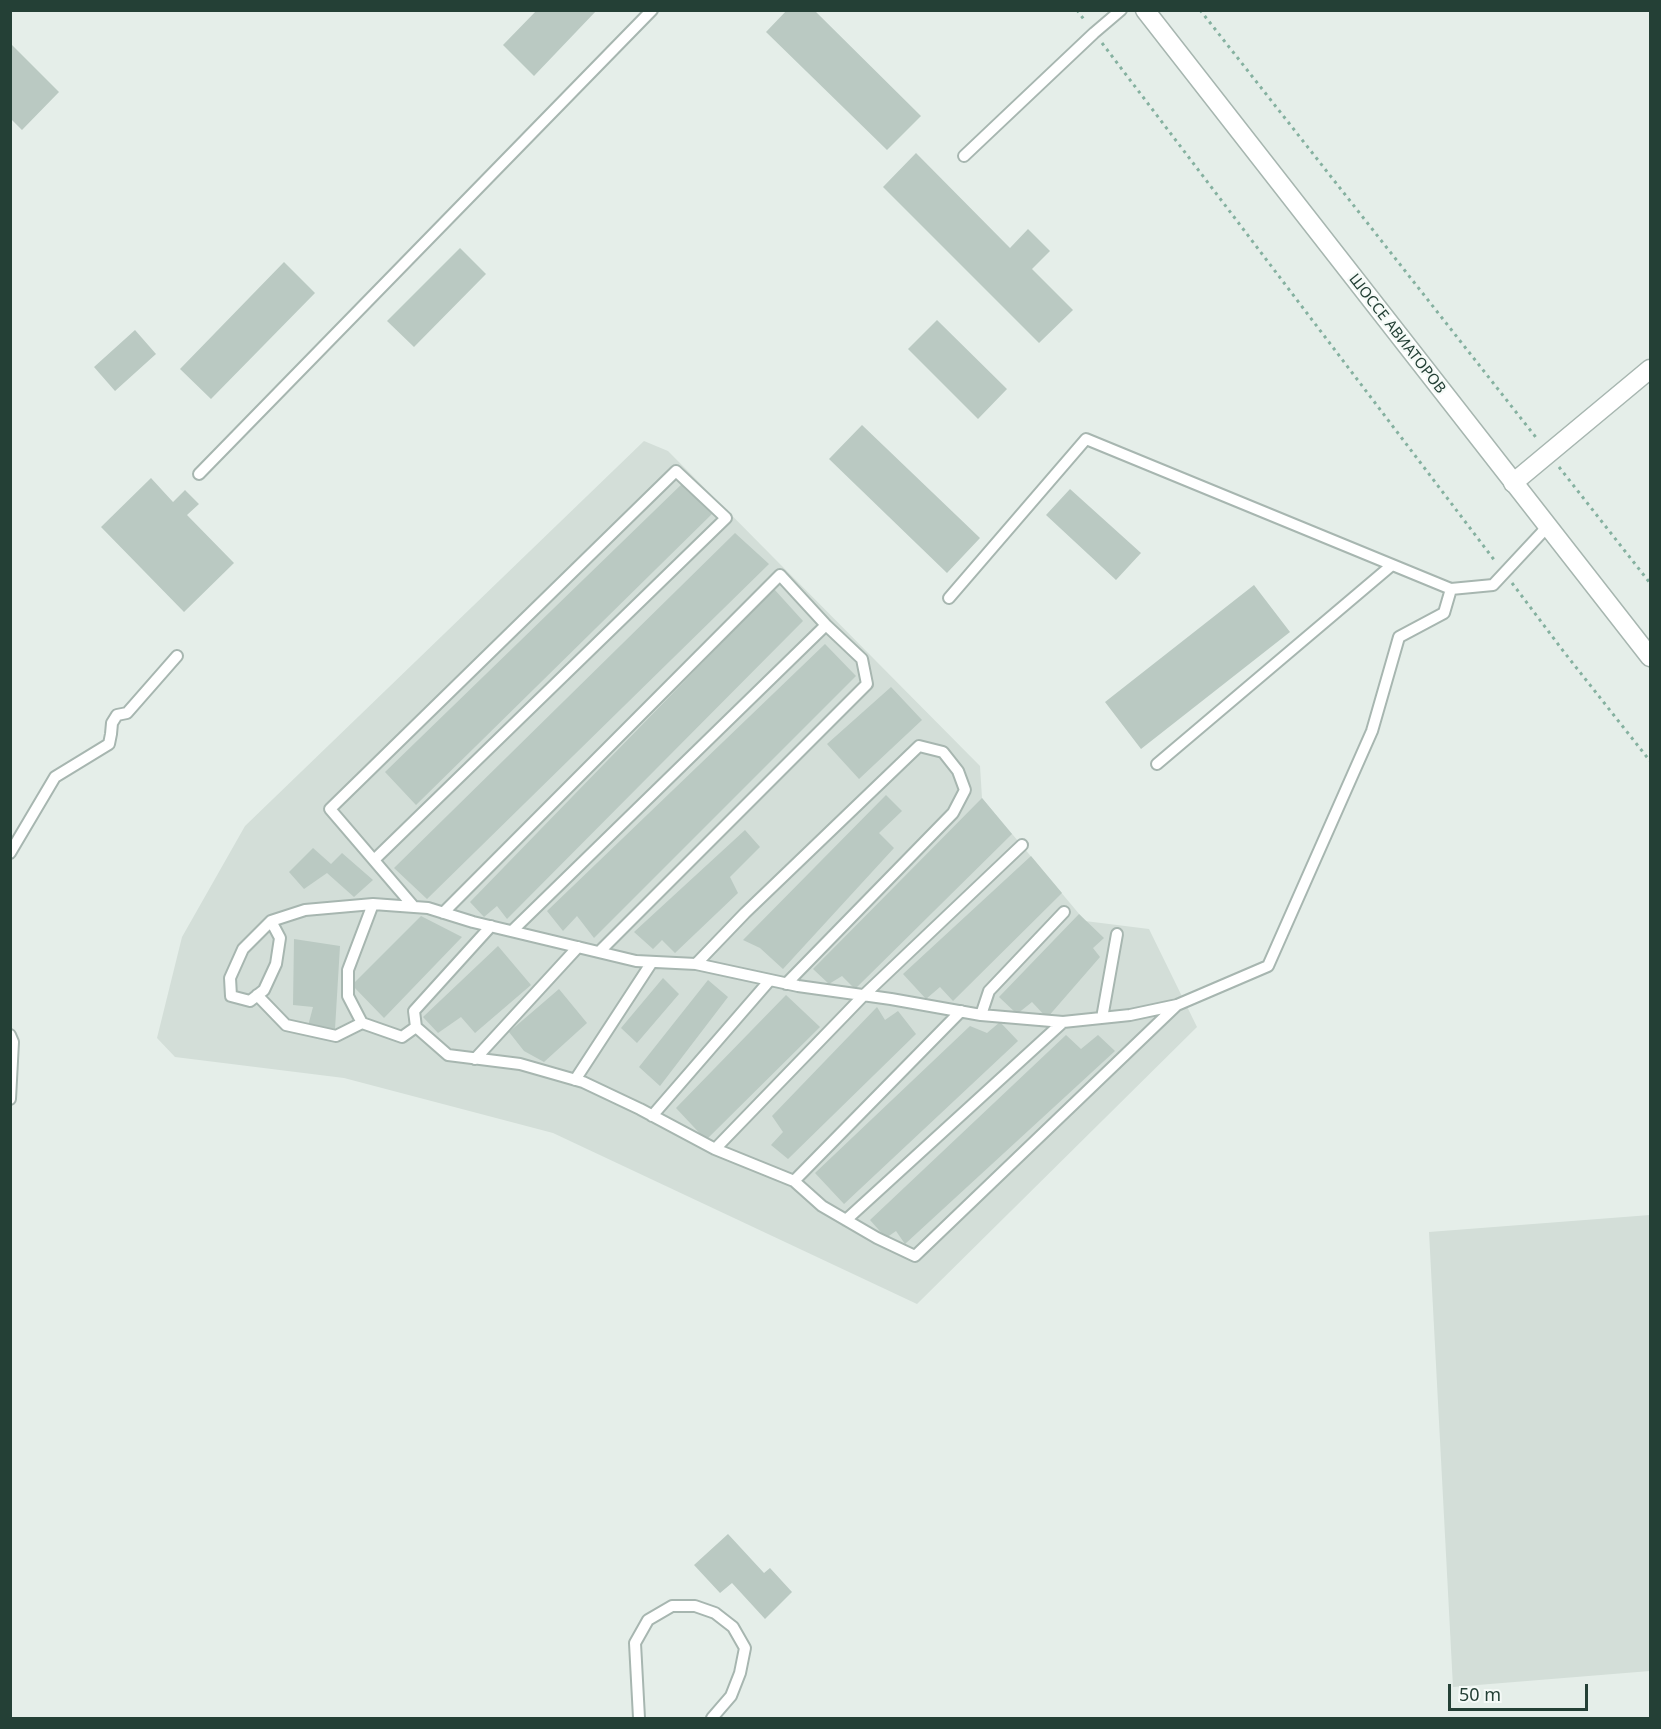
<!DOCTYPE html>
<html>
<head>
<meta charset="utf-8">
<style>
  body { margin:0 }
  #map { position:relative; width:1661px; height:1729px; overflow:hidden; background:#e5eee9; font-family:"Noto Sans",sans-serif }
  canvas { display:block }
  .frame { position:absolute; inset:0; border:12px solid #244036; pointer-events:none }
  .scale { position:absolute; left:1448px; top:1684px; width:140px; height:27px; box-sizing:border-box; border:3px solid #244036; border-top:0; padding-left:8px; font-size:18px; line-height:21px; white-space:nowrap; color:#244036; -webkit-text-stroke:4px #f5faf7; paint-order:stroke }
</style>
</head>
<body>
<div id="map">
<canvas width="1661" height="1729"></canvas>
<div class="frame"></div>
<div class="scale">50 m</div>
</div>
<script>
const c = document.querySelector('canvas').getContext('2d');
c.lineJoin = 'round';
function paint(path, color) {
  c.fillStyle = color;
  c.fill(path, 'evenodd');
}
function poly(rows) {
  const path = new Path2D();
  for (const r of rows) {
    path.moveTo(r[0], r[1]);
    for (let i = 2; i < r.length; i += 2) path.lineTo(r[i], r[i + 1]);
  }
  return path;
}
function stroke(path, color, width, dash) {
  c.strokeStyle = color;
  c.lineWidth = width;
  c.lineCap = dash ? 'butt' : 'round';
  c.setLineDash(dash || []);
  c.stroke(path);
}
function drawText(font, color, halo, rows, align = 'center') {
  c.font = font + ' "Noto Sans",sans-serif';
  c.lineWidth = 4.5;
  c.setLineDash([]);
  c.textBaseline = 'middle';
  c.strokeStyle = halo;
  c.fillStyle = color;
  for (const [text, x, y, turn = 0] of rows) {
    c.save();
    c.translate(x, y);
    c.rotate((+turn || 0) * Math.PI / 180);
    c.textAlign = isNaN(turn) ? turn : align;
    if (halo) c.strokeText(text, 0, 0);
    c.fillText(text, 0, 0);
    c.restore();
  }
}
paint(poly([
  [644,441,668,451,980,766,982,798,1085,921,1149,929,1197,1027,917,1304,553,1133,344,1078,175,1057,157,1038,182,937,245,826],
  [1650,1215,1650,1671,1453,1687,1429,1232]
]), '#d3ded8');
paint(poly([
  [537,10,597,10,534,76,503,45],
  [787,10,814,10,921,116,887,150,766,32],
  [10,43,59,92,22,130,10,118],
  [916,153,1010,248,1028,229,1050,251,1032,269,1073,310,1039,343,883,187],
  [460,248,486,274,414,347,387,321],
  [284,262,315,293,211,399,180,369],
  [937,320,1007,389,978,419,908,349],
  [135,330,156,354,115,391,94,367],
  [862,425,980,538,947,573,829,459],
  [151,478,173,502,185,490,199,504,187,515,234,563,184,612,101,527],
  [686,480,715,511,416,805,385,772],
  [1070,489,1141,553,1116,580,1046,515],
  [735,533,769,564,427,899,394,868],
  [1254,585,1290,632,1141,749,1105,702],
  [774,589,803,621,507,919,497,906,484,917,470,902],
  [825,644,856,676,594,938,577,916,563,931,547,911],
  [891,687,922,720,859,779,827,744],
  [886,795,902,811,879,833,894,848,783,969,760,948,743,940],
  [982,798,1012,834,855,989,842,976,829,984,813,969],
  [745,830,760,847,730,877,738,893,675,953,662,940,653,949,634,932],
  [313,848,331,864,342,853,373,880,354,897,327,873,304,889,289,872],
  [1031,856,1062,893,953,1001,940,987,926,999,903,974],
  [1079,914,1104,938,1093,948,1100,957,1047,1018,1032,1002,1017,1014,999,997],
  [421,916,462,937,384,1018,352,985],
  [294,939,340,946,335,1029,308,1026,313,1007,293,1005],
  [498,946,531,985,475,1033,461,1017,438,1033,423,1017],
  [663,978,679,994,637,1043,621,1028],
  [708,980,728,997,660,1086,639,1067],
  [559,989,587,1023,544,1062,524,1051,509,1032],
  [786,995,820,1027,706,1140,676,1108],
  [877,1007,885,1020,898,1011,916,1034,788,1159,771,1145,783,1132,772,1116],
  [1000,1022,1018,1041,844,1204,815,1173,970,1026,987,1033],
  [1066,1035,1081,1049,1098,1035,1115,1051,905,1244,896,1231,886,1238,870,1220],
  [728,1534,764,1573,770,1568,792,1592,765,1619,732,1583,720,1593,694,1565]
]), '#bac9c2');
const service = poly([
  [964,156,1094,33,1121,10],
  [199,474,652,10],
  [949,598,1086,439,1451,589],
  [1157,764,1392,565],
  [10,853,55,777,109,744,111,734,112,723,117,715,127,713,177,656],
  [374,860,726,518,676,471,330,809,414,907],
  [443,913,780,575,826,625,512,931],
  [271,921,280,938,276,964,264,990,250,1001,231,996,230,978,243,949,271,921,305,910,373,904,428,908,473,922,636,961,696,964,798,986,891,999,981,1015,1063,1022,1130,1015,1177,1005,1268,966,1372,731,1399,637,1444,613,1451,589,1493,585,1548,526],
  [599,952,867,684,862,659,826,625],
  [696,964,745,913,919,746,943,752,958,771,965,790,953,813,786,984],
  [257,995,286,1025,336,1036,362,1023,402,1037,416,1027,448,1055,520,1064,583,1082,640,1109,715,1149,794,1181,822,1206,877,1238,915,1256,1177,1005],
  [981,1015,989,991,1064,912],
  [1102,1018,1117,934],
  [362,1023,348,996,348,970,373,904],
  [416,1027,414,1011,491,926],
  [10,1035,13,1042,10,1099],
  [475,1059,578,947],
  [575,1080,652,962],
  [652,1116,770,980],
  [715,1149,864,995,1022,845],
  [794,1181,961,1011],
  [846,1220,1063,1022],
  [639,1718,635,1643,648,1620,672,1606,695,1606,715,1613,733,1627,745,1648,740,1673,731,1696,712,1718]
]);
const minor = poly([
  [1513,483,1650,369]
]);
const tertiary = poly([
  [1145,10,1650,657]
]);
stroke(service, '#a7b6b0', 14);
stroke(minor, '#a7b6b0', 21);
stroke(tertiary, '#a7b6b0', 21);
stroke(poly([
  [1077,10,1085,21],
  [1200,10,1538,440],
  [1102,43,1495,561],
  [1559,467,1650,583],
  [1512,583,1564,652,1650,761]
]), '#85b1a0', 3, [3, 4.5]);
stroke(service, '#fff', 10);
stroke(minor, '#fff', 18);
stroke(tertiary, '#fff', 18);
drawText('15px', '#244036', '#f5faf7', [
  ["ШОССЕ АВИАТОРОВ",1397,334,52]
]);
</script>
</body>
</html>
